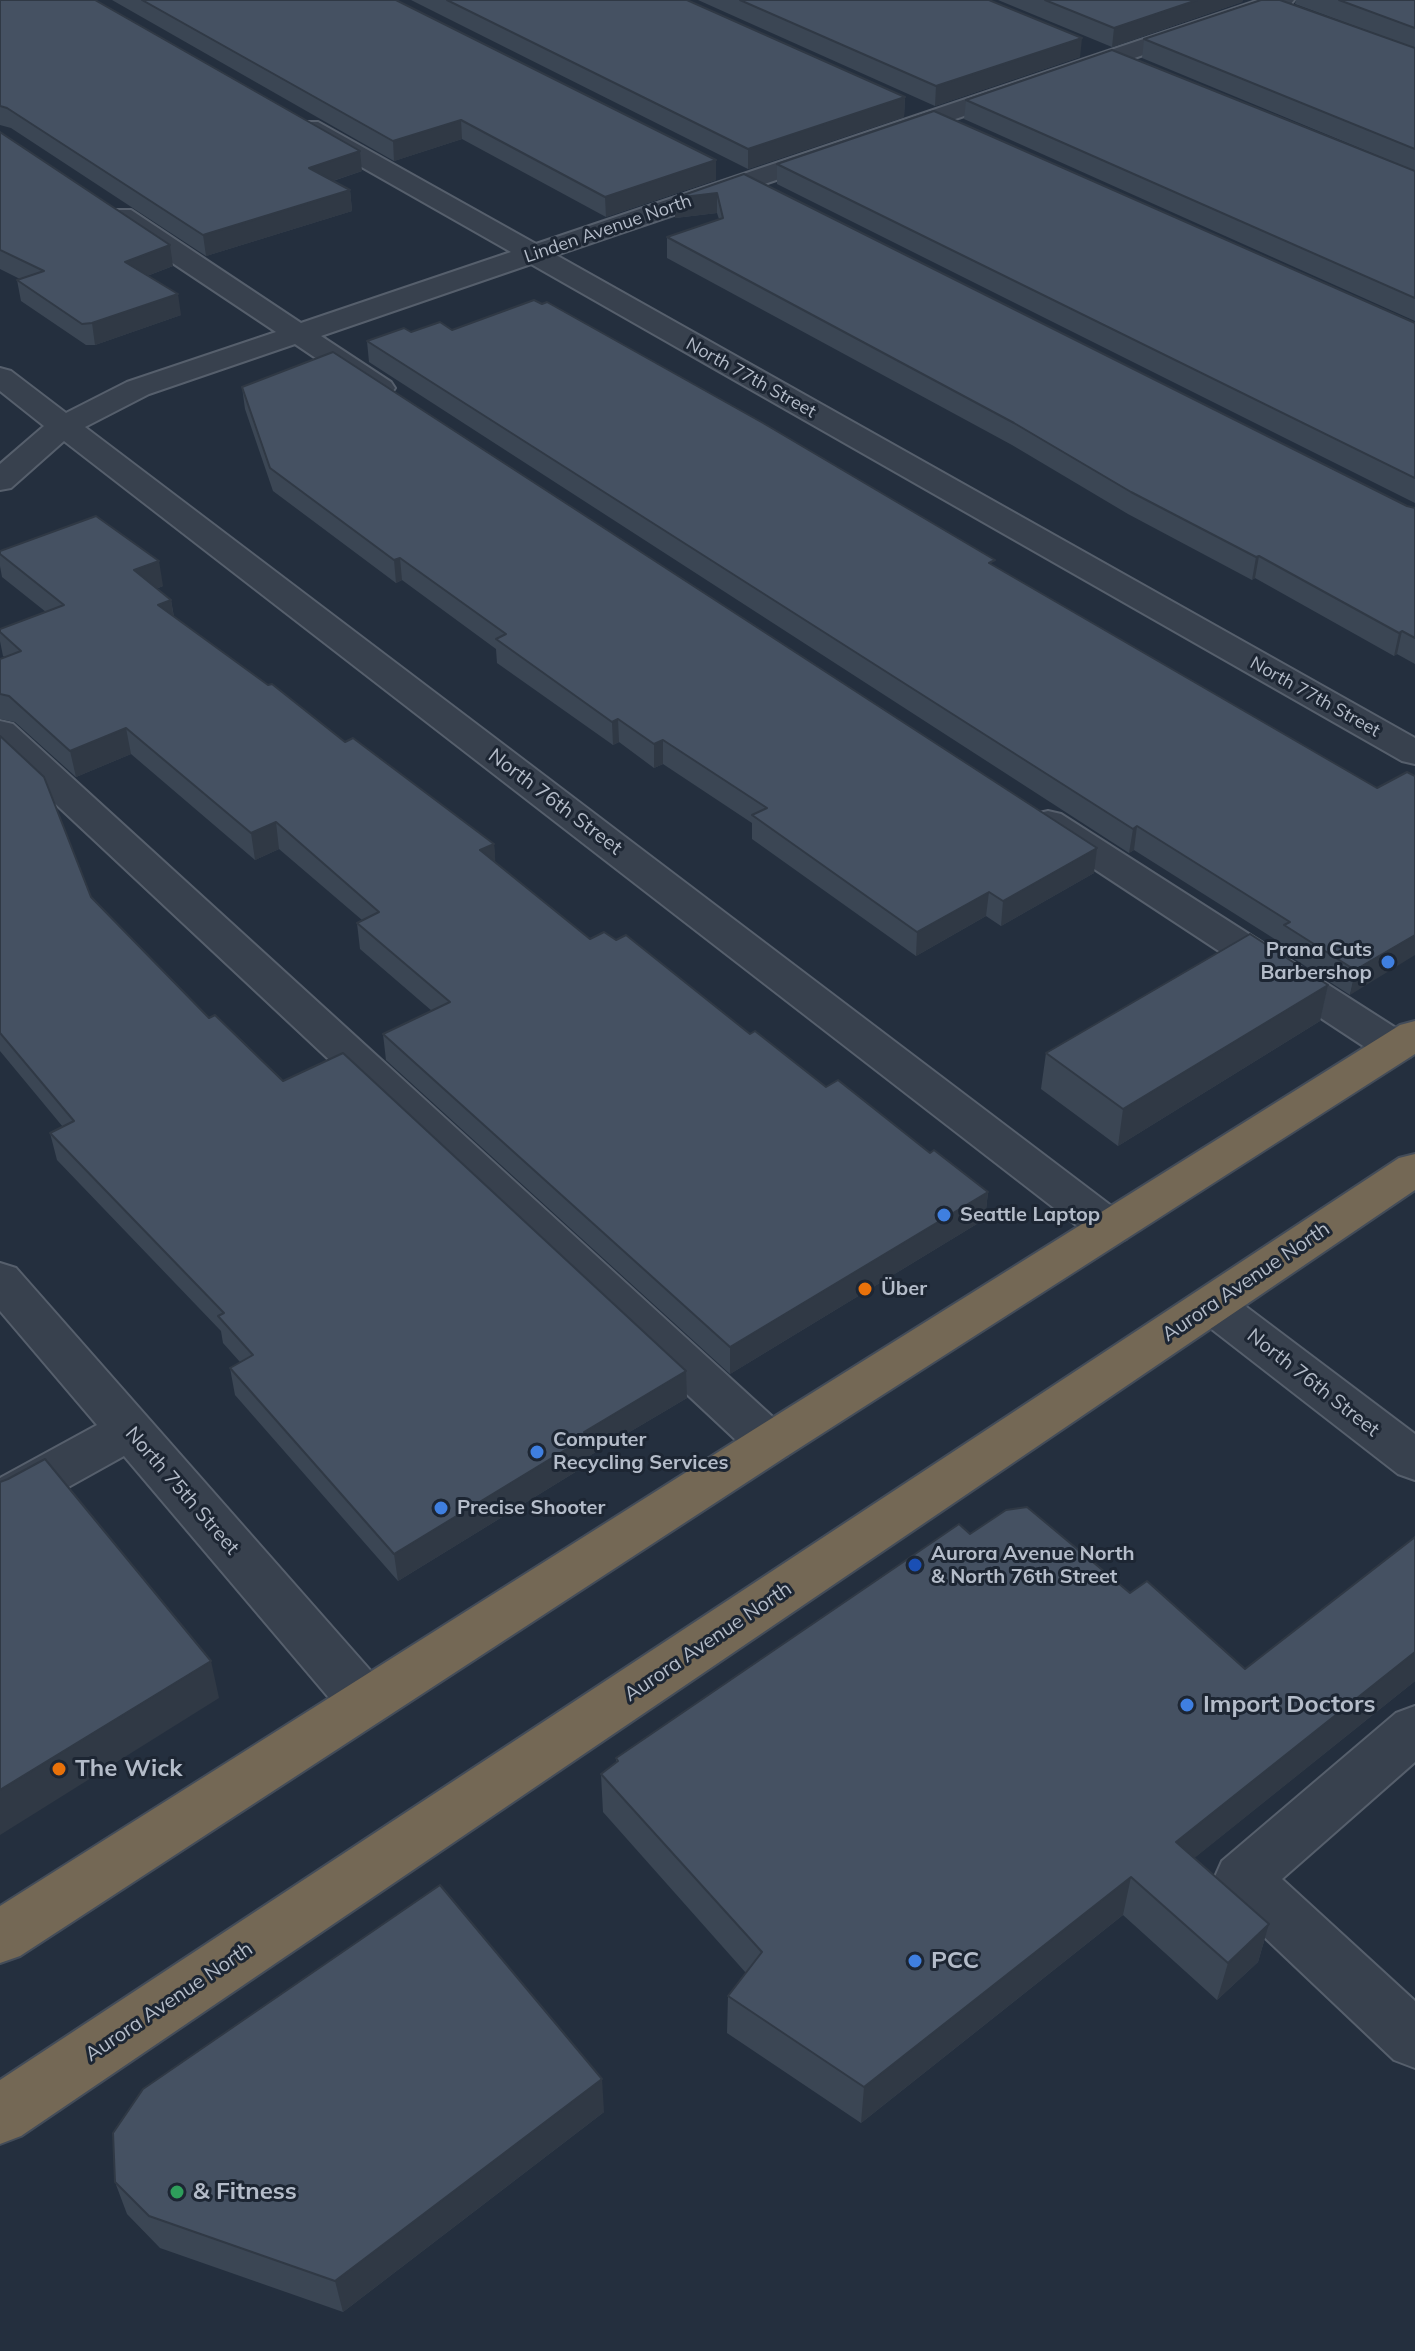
<!DOCTYPE html>
<html>
<head>
<meta charset="utf-8">
<style>
  body { margin:0 }
  canvas { display:block; background:#242f3e }
</style>
</head>
<body>
<canvas width="1415" height="2351"></canvas>
<script>
const c = document.querySelector('canvas').getContext('2d');
c.lineJoin = 'round';
function poly(rows) {
  const path = new Path2D();
  for (const r of rows) {
    path.moveTo(r[0], r[1]);
    for (let i = 2; i < r.length; i += 2) path.lineTo(r[i], r[i + 1]);
  }
  return path;
}
function stroke(path, color, width, dash) {
  c.strokeStyle = color;
  c.lineWidth = width;
  c.lineCap = dash ? 'butt' : 'round';
  c.setLineDash(dash || []);
  c.stroke(path);
}
function paint(path, color) {
  c.fillStyle = color;
  c.fill(path, 'evenodd');
}
function drawText(font, color, halo, rows, align = 'center') {
  c.font = font + ' Mulish,sans-serif';
  c.lineWidth = 6;
  c.setLineDash([]);
  c.textBaseline = 'middle';
  c.strokeStyle = halo;
  c.fillStyle = color;
  for (const [text, x, y, turn = 0] of rows) {
    c.save();
    c.translate(x, y);
    c.rotate((+turn || 0) * Math.PI / 180);
    c.textAlign = isNaN(turn) ? turn : align;
    if (halo) c.strokeText(text, 0, 0);
    c.fillText(text, 0, 0);
    c.restore();
  }
}
const minor = poly([
  [1259,0,1294,0,1290,5,556,255,1415,738,1415,764,1402,761,531,264,321,336,391,382,395,388,391,394,380,397,369,394,295,344,149,394,85,427,1126,1217,1132,1228,1126,1239,1110,1244,1094,1239,64,441,11,488,0,490,0,464,44,426,0,391,0,368,11,371,66,413,127,382,276,332,111,222,108,216,111,210,131,210,301,323,511,252,300,132,296,127,300,122,318,122,536,244,1259,0],
  [0,721,13,724,787,1430,794,1443,787,1456,770,1462,753,1456,0,752,0,721],
  [1048,811,1061,814,1410,1037,1415,1046,1410,1057,1395,1061,1380,1057,1035,830,1029,822,1035,814,1048,811],
  [0,1263,16,1268,384,1686,392,1702,384,1718,365,1725,346,1718,124,1456,18,1515,0,1521,0,1478,97,1425,0,1311,0,1263],
  [1212,1288,1228,1293,1415,1434,1415,1480,1398,1474,1196,1317,1189,1305,1196,1293,1212,1288],
  [1415,1706,1415,1762,1282,1879,1415,2001,1415,2068,1394,2060,1222,1897,1214,1879,1222,1861,1396,1713,1415,1706]
]);
const highway = poly([
  [1415,1021,1415,1054,787,1456,20,1956,0,1963,0,1906,753,1430,1400,1025,1415,1021],
  [1415,1154,1415,1190,21,2136,0,2144,0,2080,1399,1158,1415,1154]
]);
stroke(minor, '#565f6c', 4);
stroke(highway, '#434c59', 4);
paint(minor, '#38414e');
paint(highway, '#746855');
paint(poly([
  [0,0,362,171,333,181,350,190,352,211,206,256,11,128,0,125],
  [112,0,396,0,716,160,716,180,606,217,462,139,394,161],
  [411,0,687,0,905,97,904,117,748,169],
  [698,0,989,0,1080,57,935,106],
  [998,0,1243,0,1242,2,1112,47],
  [1296,0,1415,0,1415,171,1142,58,1144,39,1401,43,1295,4],
  [966,100,1415,171,1415,321,964,119],
  [0,132,173,266,147,276,181,315,95,345,86,345,21,301,17,280,20,279,0,269],
  [777,164,1415,323,1415,503,777,184],
  [744,174,1407,506,1415,508,1415,664,1397,654,1394,656,1255,578,1252,580,1128,514,1012,445,667,258,667,237,719,219,717,213,675,218],
  [452,330,995,567,1377,788,1407,772,1350,995,1279,949,1281,943,1134,850,1129,853,369,362,367,341,411,332],
  [242,387,1094,873,1001,926,986,916,916,956,752,839,752,823,663,764,654,768,619,742,613,745,497,663,496,649,402,580,396,583,273,491,245,409],
  [0,551,163,586,156,589,171,600,174,617,345,742,494,844,495,862,590,939,750,1034,826,1087,930,1153,988,1192,985,1219,730,1374,386,1060,383,1034,432,1011,360,949,357,923,362,920,279,849,255,860,131,754,76,777,15,722,0,719,0,659,5,657,3,656,0,641,0,629,46,612,2,577,0,566],
  [0,736,91,897,209,1018,283,1081,687,1398,589,1456,590,1463,398,1581,235,1395,230,1368,240,1362,223,1343,221,1331,57,1160,50,1133,63,1127,0,1051],
  [1328,985,1320,1021,1118,1146,1041,1089,1046,1053],
  [970,1534,1130,1593,1245,1669,1415,1537,1415,1681,1194,1858,1269,1924,1258,1962,1217,2000,1123,1915,861,2123,727,2033,728,1996,746,1973,603,1812,601,1774,616,1762,616,1758],
  [604,2112,343,2312,160,2248,127,2214,115,2182]
]), '#3b4654');
paint(poly([
  [1197,0,1243,0,1242,2,1112,47,1114,28],
  [1082,38,1080,57,935,106,936,86],
  [905,97,904,117,748,169,748,149],
  [461,120,462,139,394,161,393,141],
  [360,151,362,171,311,188,309,168],
  [716,160,716,180,606,217,605,197],
  [350,190,352,211,206,256,203,235],
  [717,193,717,213,675,218,675,198],
  [170,245,173,266,128,283,125,262],
  [178,294,181,315,95,345,92,323],
  [1259,556,1255,578,1252,580,1256,557],
  [400,558,402,580,396,583,394,560],
  [159,561,163,586,138,596,134,570],
  [171,600,175,626,158,605],
  [1402,631,1397,654,1394,656,1399,633],
  [618,719,619,742,613,745,612,722],
  [126,728,131,754,76,777,70,751],
  [663,740,663,764,654,768,654,744],
  [276,822,279,849,255,860,251,833],
  [1137,826,1134,850,1129,853,1133,829],
  [494,844,496,870,480,850],
  [1097,848,1094,873,1001,926,1003,901],
  [989,892,986,916,916,956,917,932],
  [1415,935,1415,955,1350,995,1355,970],
  [1328,985,1320,1021,1118,1146,1123,1109],
  [988,1192,985,1219,730,1374,730,1347],
  [686,1371,687,1398,589,1456,590,1463,398,1581,394,1554,584,1432],
  [1415,1652,1415,1681,1167,1880,1176,1842],
  [211,1661,219,1698,0,1835,0,1790],
  [1131,1877,1123,1915,861,2123,864,2087],
  [1269,1924,1258,1962,1217,2000,1228,1963],
  [602,2079,604,2112,343,2312,335,2281]
]), '#303945');
const building = poly([
  [0,0,95,0,360,151,309,168,350,190,203,235,7,108,0,106,0,0],
  [142,0,396,0,716,160,605,197,461,120,393,141,142,0],
  [447,0,687,0,905,97,748,149,447,0],
  [740,0,989,0,1082,38,936,86,740,0],
  [1045,0,1197,0,1114,28,1045,0],
  [1261,0,1280,0,1415,48,1415,149,1144,39,1261,0],
  [1339,0,1415,0,1415,28,1339,0],
  [1112,50,1415,171,1415,298,966,100,1112,50],
  [934,111,1415,323,1415,478,777,164,934,111],
  [0,132,170,245,125,262,178,294,92,323,82,324,17,280,44,271,0,250,0,132],
  [744,174,1407,506,1415,508,1415,638,1402,631,1399,633,1259,556,1256,557,1131,492,1014,423,667,237,723,218,717,193,675,198,744,174],
  [534,300,542,304,547,302,763,423,995,560,989,563,1377,788,1407,772,1415,776,1415,935,1355,970,1284,925,1290,922,1137,826,1133,829,367,341,404,328,411,332,440,322,452,330,534,300],
  [333,352,1097,848,1003,901,989,892,917,932,752,815,767,808,663,740,654,744,618,719,612,722,496,639,506,634,400,558,394,560,270,468,242,387,333,352],
  [96,516,159,561,134,570,171,600,158,605,268,685,272,684,345,742,353,738,494,844,480,850,590,939,604,932,616,940,626,935,750,1034,755,1031,826,1087,838,1080,930,1153,934,1150,988,1192,730,1347,383,1034,450,1002,357,923,379,912,276,822,251,833,126,728,70,751,9,696,0,694,0,659,21,651,0,632,0,629,64,605,0,554,0,551,96,516],
  [0,736,44,777,91,897,209,1018,215,1015,283,1081,343,1053,686,1371,584,1432,588,1436,394,1554,230,1368,253,1355,218,1316,224,1313,50,1133,74,1121,0,1033,0,736],
  [1250,934,1328,985,1123,1109,1046,1053,1250,934],
  [45,1459,211,1661,0,1790,0,1482,8,1479,45,1459],
  [1027,1507,1130,1593,1147,1581,1245,1669,1415,1537,1415,1652,1176,1842,1269,1924,1228,1963,1131,1877,864,2087,728,1996,762,1952,601,1774,618,1761,616,1758,959,1524,970,1534,1006,1510,1027,1507],
  [440,1885,602,2079,335,2281,149,2216,115,2182,113,2133,143,2089,440,1885]
]);
paint(building, '#455162');
stroke(building, '#303945', 2);
for (const [x, y, r, color] of [
  [1388,962,8,"#3f7fe0"],
  [944,1215,8,"#3f7fe0"],
  [865,1289,8,"#e8710a"],
  [537,1452,8,"#3f7fe0"],
  [441,1508,8,"#3f7fe0"],
  [915,1565,8,"#1a4fb4"],
  [1187,1705,8,"#3f7fe0"],
  [59,1769,8,"#e8710a"],
  [915,1961,8,"#3f7fe0"],
  [177,2192,8,"#2e9e5b"]
]) {
  const dot = new Path2D();
  dot.arc(x, y, r, 0, 2 * Math.PI);
  c.fillStyle = color;
  c.fill(dot);
  stroke(dot, '#1d2633', 3);
}
drawText('18px', '#b4bcc9', '#1d2633', [
  ["Linden Avenue North",608,229,-19],
  ["North 77th Street",751,378,29],
  ["North 77th Street",1315,697,29]
]);
drawText('20px', '#b4bcc9', '#1d2633', [
  ["North 76th Street",555,802,37],
  ["Aurora Avenue North",1246,1282,-34],
  ["North 76th Street",1313,1383,38],
  ["North 75th Street",182,1491,49],
  ["Aurora Avenue North",708,1642,-34],
  ["Aurora Avenue North",169,2002,-34]
]);
drawText('bold 20px', '#b4bcc9', '#1d2633', [
  ["Prana Cuts",1372,950,"right"],
  ["Barbershop",1372,973,"right"],
  ["Seattle Laptop",960,1215],
  ["Über",881,1289],
  ["Computer",553,1440],
  ["Recycling Services",553,1463],
  ["Precise Shooter",457,1508],
  ["Aurora Avenue North",931,1554],
  ["& North 76th Street",931,1577]
], 'left');
drawText('bold 24px', '#b4bcc9', '#1d2633', [
  ["Import Doctors",1203,1705],
  ["The Wick",75,1769],
  ["PCC",931,1961],
  ["& Fitness",193,2192]
], 'left');
</script>
</body>
</html>
